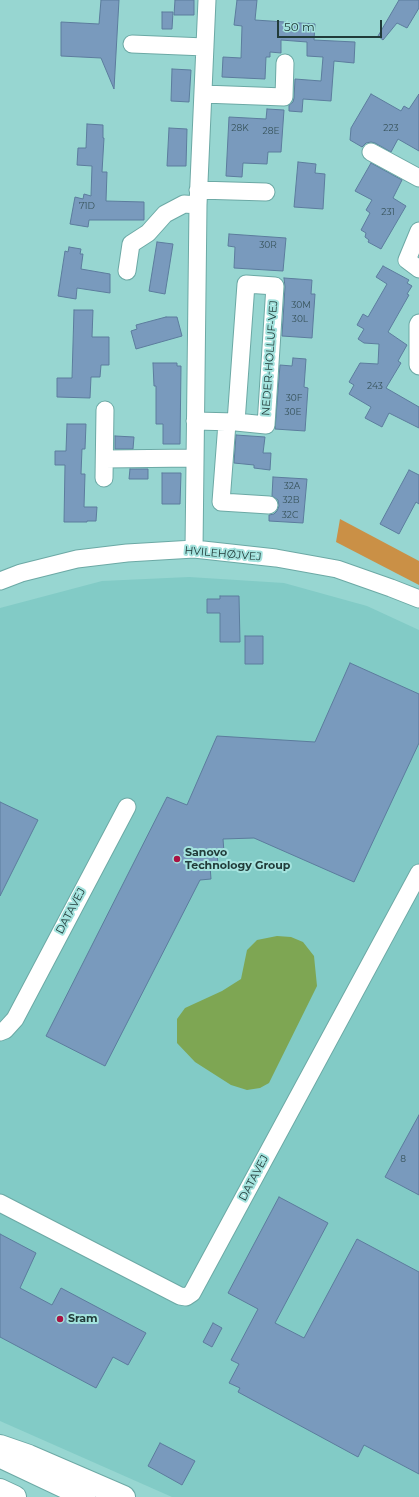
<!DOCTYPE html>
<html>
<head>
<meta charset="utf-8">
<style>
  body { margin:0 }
  #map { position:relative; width:419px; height:1497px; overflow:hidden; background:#97d6d1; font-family:Montserrat,sans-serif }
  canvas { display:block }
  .scale { position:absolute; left:277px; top:20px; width:105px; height:18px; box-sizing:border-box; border:2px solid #213b39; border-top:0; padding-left:5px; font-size:12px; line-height:14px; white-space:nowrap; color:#213b39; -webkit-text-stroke:3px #a4e3de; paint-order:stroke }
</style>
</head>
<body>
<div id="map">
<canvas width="419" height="1497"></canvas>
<div class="scale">50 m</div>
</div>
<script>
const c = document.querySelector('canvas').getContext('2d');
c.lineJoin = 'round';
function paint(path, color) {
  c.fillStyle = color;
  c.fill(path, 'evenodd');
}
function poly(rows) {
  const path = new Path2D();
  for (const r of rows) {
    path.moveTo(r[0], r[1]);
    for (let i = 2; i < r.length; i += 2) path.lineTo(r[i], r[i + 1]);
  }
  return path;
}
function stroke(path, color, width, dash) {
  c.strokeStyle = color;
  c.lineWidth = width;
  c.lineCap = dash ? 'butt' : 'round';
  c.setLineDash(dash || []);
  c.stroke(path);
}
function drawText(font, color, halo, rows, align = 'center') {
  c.font = font + ' Montserrat,sans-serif';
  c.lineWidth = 4;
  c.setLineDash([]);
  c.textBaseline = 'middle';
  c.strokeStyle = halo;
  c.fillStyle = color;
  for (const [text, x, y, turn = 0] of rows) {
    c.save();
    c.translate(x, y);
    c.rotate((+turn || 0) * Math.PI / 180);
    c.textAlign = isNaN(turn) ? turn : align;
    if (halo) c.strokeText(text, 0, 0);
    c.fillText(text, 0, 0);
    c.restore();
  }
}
paint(poly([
  [189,577,284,583,367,606,419,630,419,1497,172,1497,0,1421,0,608,102,581]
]), '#82cbc6');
paint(poly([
  [340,519,419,561,419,585,336,542]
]), '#ca9046');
paint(poly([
  [277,936,291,937,303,942,314,956,317,986,269,1083,260,1088,247,1090,231,1085,195,1062,177,1043,177,1019,185,1008,222,991,241,979,247,950,257,940]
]), '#7ea653');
const building = poly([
  [101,0,119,0,114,89,101,58,61,56,61,22,99,24,101,0],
  [175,0,194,0,194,15,174,15,175,0],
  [237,0,257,0,255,20,315,24,314,40,355,42,354,63,334,61,331,101,303,99,302,112,289,111,289,105,293,102,294,98,295,79,321,81,323,57,307,56,307,42,281,40,281,53,270,52,270,57,266,57,265,79,222,77,223,57,241,58,242,26,234,25,237,0],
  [399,0,419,0,419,8,407,28,397,23,383,40,378,36,399,0],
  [162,12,173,12,172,29,162,29,162,12],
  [172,69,191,70,189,102,171,101,172,69],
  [371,94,401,111,404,106,409,109,419,94,419,151,398,139,391,152,375,143,371,142,366,143,362,147,350,140,351,128,371,94],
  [267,109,284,110,281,152,268,152,267,164,243,163,242,177,226,176,229,117,266,119,267,109],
  [87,124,103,125,103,138,104,138,102,172,107,172,106,201,144,202,144,220,89,220,88,227,70,224,75,197,83,199,84,194,91,196,92,166,77,165,78,148,86,148,87,124],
  [169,128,187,129,186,166,167,166,169,128],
  [298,162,316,164,315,173,325,174,323,209,294,207,298,162],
  [371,163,402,180,393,198,406,206,381,249,368,242,369,240,365,237,366,233,361,230,370,213,366,210,372,200,355,191,371,163],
  [229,234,286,238,283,271,234,268,235,247,228,246,229,234],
  [157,242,173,244,165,294,149,291,157,242],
  [69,247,81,249,80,254,83,254,81,269,110,274,110,293,77,288,76,299,58,296,65,251,68,252,69,247],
  [383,266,409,280,407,283,412,286,407,294,409,295,388,332,407,345,398,361,401,363,386,388,419,407,419,428,389,413,382,427,365,418,371,407,349,394,354,385,349,382,360,363,378,364,379,344,364,343,358,339,364,329,357,325,363,314,368,317,387,284,376,277,383,266],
  [284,278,312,280,311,294,315,294,312,338,282,336,285,287,284,278],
  [74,310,93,310,92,337,109,337,109,365,101,365,100,377,91,377,90,398,57,397,57,378,72,378,74,310],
  [166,317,177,317,182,336,136,349,131,331,137,329,136,325,166,317],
  [293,358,306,359,304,387,308,388,305,431,275,429,280,365,292,366,293,358],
  [153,363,177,363,177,366,181,366,180,444,163,444,163,424,156,424,156,386,154,386,153,363],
  [67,424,86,424,85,449,82,449,81,474,85,474,84,507,97,507,96,521,87,521,87,522,64,522,65,465,55,465,55,451,66,451,67,424],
  [236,435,265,437,263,453,271,453,270,470,254,468,254,465,234,463,236,435],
  [115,436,134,437,133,449,115,449,115,436],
  [130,469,148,469,148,479,129,479,130,469],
  [409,470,419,475,419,504,416,502,399,534,380,524,409,470],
  [162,473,181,473,180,504,162,504,162,473],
  [273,477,307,479,303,523,269,521,269,515,274,514,277,511,279,506,278,500,272,496,273,477],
  [220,596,239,596,240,642,220,642,220,613,207,613,207,599,220,599,220,596],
  [245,636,263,636,263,664,245,664,245,636],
  [350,663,419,694,419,743,354,882,254,838,223,839,224,852,217,852,218,866,210,866,211,879,200,880,105,1066,46,1036,167,797,187,805,217,736,315,742,350,663],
  [0,802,38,820,0,896,0,802],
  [419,1115,419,1195,385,1177,419,1115],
  [279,1197,328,1223,275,1323,304,1338,357,1239,419,1272,419,1474,364,1445,358,1457,238,1392,240,1388,229,1383,239,1364,231,1360,258,1309,228,1293,279,1197],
  [0,1234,36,1253,20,1288,52,1305,61,1288,146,1333,128,1365,113,1357,96,1388,0,1337,0,1234],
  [213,1323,222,1328,212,1347,203,1342,213,1323],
  [160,1443,195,1461,182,1485,148,1466,160,1443]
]);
paint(building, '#799abd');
stroke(building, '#5c7c9d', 1);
const minor = poly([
  [132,44,205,47],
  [203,94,284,97,285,63],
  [371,152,419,178],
  [198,190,266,192],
  [419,231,407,260,419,269],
  [127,271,131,244,148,233,165,214,184,204,198,205],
  [419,323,418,325,418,365,419,366],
  [195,421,236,422,246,284,275,286,266,425,236,422],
  [227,423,221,502,269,505],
  [105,459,194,458],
  [104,478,105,410],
  [194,549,198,205,207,0],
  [0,581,21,573,77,559,127,553,194,549,276,558,337,569,391,588,419,599],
  [0,1032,5,1030,15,1019,127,807],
  [0,1203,180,1296,186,1297,192,1293,419,873]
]);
const major = poly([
  [0,1457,85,1497]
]);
const highway = poly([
  [0,1446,29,1456,124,1497],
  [0,1490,15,1497]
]);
stroke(minor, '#6ca9a5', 19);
stroke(major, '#6ca9a5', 23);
stroke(highway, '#6ca9a5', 24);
stroke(minor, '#fff', 17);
stroke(major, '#fff', 21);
stroke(highway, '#fff', 22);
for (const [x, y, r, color] of [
  [177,859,4,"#a91344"],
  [60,1319,4,"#a91344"]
]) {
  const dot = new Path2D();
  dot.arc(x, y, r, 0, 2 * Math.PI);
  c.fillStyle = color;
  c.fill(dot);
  stroke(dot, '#a4e3de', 1.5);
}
drawText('9px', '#37535a', null, [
  ["28K",240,128],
  ["223",391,128],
  ["28E",271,131],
  ["71D",87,206],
  ["231",388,212],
  ["30R",268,245],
  ["30M",301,305],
  ["30L",300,319],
  ["243",375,386],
  ["30F",294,398],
  ["30E",293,412],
  ["32A",292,486],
  ["32B",291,500],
  ["32C",290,515],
  ["8",403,1159]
]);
drawText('11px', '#213b39', '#a4e3de', [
  ["NEDER-HOLLUF-VEJ",270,358,-86],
  ["HVILEHØJVEJ",223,554,5],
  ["DATAVEJ",71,911,-62],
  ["DATAVEJ",254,1178,-62]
]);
drawText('bold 11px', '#213b39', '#a4e3de', [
  ["Sanovo",185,853],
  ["Technology Group",185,866],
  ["Sram",68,1319]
], 'left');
</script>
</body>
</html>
